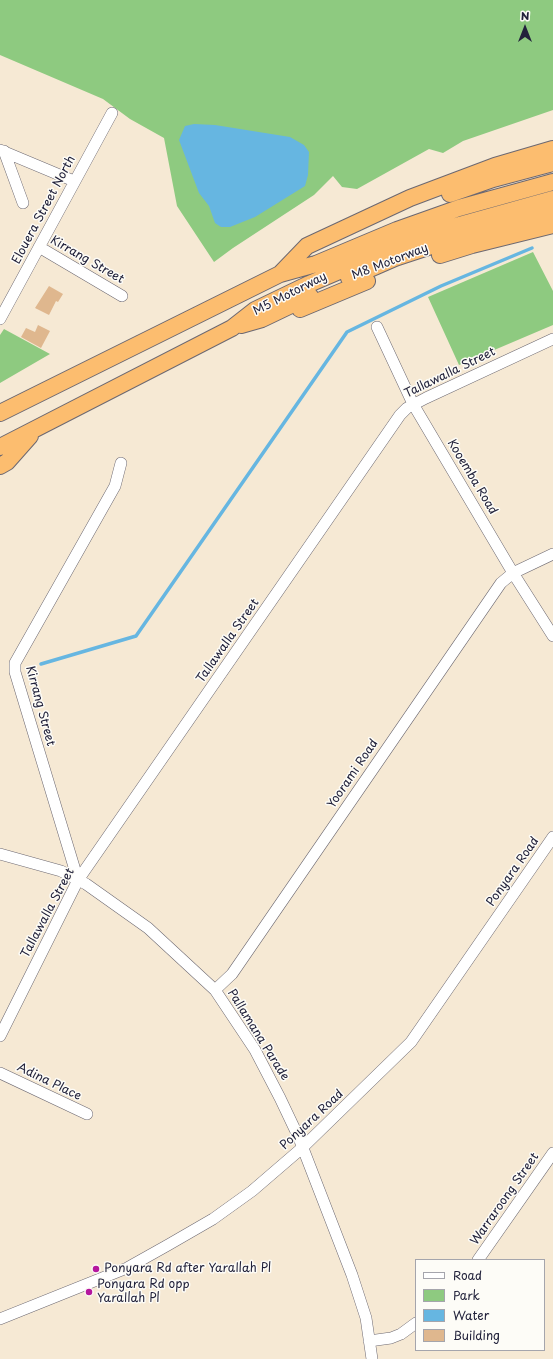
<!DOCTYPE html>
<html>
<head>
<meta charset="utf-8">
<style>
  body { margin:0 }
  #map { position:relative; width:553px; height:1359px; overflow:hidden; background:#f6e9d4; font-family:"Playpen Sans",sans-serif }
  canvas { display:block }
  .legend { position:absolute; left:415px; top:1259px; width:130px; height:92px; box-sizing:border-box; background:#fdfcf7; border:1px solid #a5a5ac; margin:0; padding:5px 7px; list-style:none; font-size:12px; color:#22223b }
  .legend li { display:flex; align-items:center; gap:8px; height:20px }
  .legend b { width:20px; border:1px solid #a5a5ac }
  .north { position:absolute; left:505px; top:8px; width:40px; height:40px; -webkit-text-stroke:3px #fdfcf7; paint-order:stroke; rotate:0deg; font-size:11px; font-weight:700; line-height:16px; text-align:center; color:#22223b }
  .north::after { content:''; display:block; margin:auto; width:14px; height:18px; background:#22223b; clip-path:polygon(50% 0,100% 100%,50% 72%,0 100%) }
</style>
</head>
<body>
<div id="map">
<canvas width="553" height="1359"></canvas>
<ul class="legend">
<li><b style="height:5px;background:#fff"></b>Road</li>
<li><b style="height:11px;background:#8eca80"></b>Park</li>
<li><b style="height:11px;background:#66b6e1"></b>Water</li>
<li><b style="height:11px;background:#dfb78e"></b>Building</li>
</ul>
<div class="north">N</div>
</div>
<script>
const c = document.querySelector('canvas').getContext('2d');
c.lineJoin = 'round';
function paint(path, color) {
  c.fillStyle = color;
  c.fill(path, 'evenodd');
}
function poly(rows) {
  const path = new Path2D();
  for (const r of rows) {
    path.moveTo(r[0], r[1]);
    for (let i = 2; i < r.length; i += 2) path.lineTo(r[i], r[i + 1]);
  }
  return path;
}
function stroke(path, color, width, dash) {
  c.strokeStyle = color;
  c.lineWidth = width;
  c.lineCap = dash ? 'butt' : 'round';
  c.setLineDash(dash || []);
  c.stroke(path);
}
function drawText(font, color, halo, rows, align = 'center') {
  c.font = font + ' "Playpen Sans",sans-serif';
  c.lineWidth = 3;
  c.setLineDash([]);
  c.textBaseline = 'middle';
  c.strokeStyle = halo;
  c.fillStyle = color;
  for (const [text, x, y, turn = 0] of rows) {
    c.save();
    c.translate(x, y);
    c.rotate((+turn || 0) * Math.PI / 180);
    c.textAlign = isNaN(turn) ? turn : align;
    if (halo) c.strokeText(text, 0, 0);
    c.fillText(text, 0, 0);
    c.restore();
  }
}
paint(poly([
  [0,0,553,0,553,110,463,141,443,153,429,149,357,189,342,187,333,176,314,195,233,248,214,262,177,206,164,138,130,119,103,99,0,55],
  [533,252,553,291,553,325,459,365,428,297],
  [4,329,50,354,0,383,0,335]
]), '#8eca80');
paint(poly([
  [194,124,215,125,290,137,304,145,309,152,308,175,305,186,255,217,230,227,221,227,215,223,209,206,199,193,179,140,185,126]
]), '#66b6e1');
stroke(poly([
  [41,664,136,636,347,332,441,286,532,248]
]), '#66b6e1', 3.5);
paint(poly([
  [49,286,63,294,58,302,56,301,49,315,35,308],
  [38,325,50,331,41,348,21,337,26,328,35,332]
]), '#dfb78e');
const minor = poly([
  [0,150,74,181],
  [4,151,23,203],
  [39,247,122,296],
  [0,319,112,113],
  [377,327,413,404,513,573,553,636],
  [0,854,61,871,86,884,148,928,215,990,255,1050,280,1098,299,1138,352,1275,366,1318,372,1359],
  [78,880,15,672,15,663,115,486,121,463],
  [215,990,232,974,501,583,513,573,553,554],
  [0,1036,78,880,400,415,407,408,426,398,553,339],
  [0,1073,87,1114],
  [478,1260,553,1153],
  [0,1319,127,1268,168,1245,213,1219,252,1191,302,1148,411,1042,553,837],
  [369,1341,391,1338,401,1334,416,1323]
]);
const highway = poly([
  [450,194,493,179,553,163],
  [440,255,472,245,553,225],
  [281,273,307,246,410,198,495,166,553,149],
  [349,278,395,258,480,230,553,212],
  [300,309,367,281],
  [241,325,262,319,310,296],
  [0,413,280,274,316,264,397,230,459,208,553,182],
  [0,447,232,328,255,310,309,284,407,242,449,228,553,199],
  [0,466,7,462,30,436]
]);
stroke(minor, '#6c6871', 12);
stroke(highway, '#6c6871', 18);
stroke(minor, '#fff', 11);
stroke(highway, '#fcbd6f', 16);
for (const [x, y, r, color] of [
  [96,1269,4,"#b5179e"],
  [89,1292,4,"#b5179e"]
]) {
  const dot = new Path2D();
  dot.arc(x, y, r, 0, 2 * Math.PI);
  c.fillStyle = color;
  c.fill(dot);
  stroke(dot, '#fdfcf7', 1.5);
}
drawText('12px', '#22223b', '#fdfcf7', [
  ["Elouera Street North",44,210,-62],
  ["Kirrang Street",87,260,30],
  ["M8 Motorway",390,262,-21],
  ["M5 Motorway",290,294,-27],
  ["Tallawalla Street",450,373,-26],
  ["Kooemba Road",472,477,59],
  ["Tallawalla Street",228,641,-55],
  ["Kirrang Street",40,706,75],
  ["Yoorami Road",353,774,-56],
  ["Ponyara Road",513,872,-55],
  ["Tallawalla Street",48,913,-62],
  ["Pallamana Parade",258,1035,58],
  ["Adina Place",49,1082,26],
  ["Ponyara Road",312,1120,-43],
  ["Warraroong Street",505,1199,-55]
]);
drawText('12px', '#22223b', '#fdfcf7', [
  ["Ponyara Rd after Yarallah Pl",104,1269],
  ["Ponyara Rd opp",97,1285],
  ["Yarallah Pl",97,1299]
], 'left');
</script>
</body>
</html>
